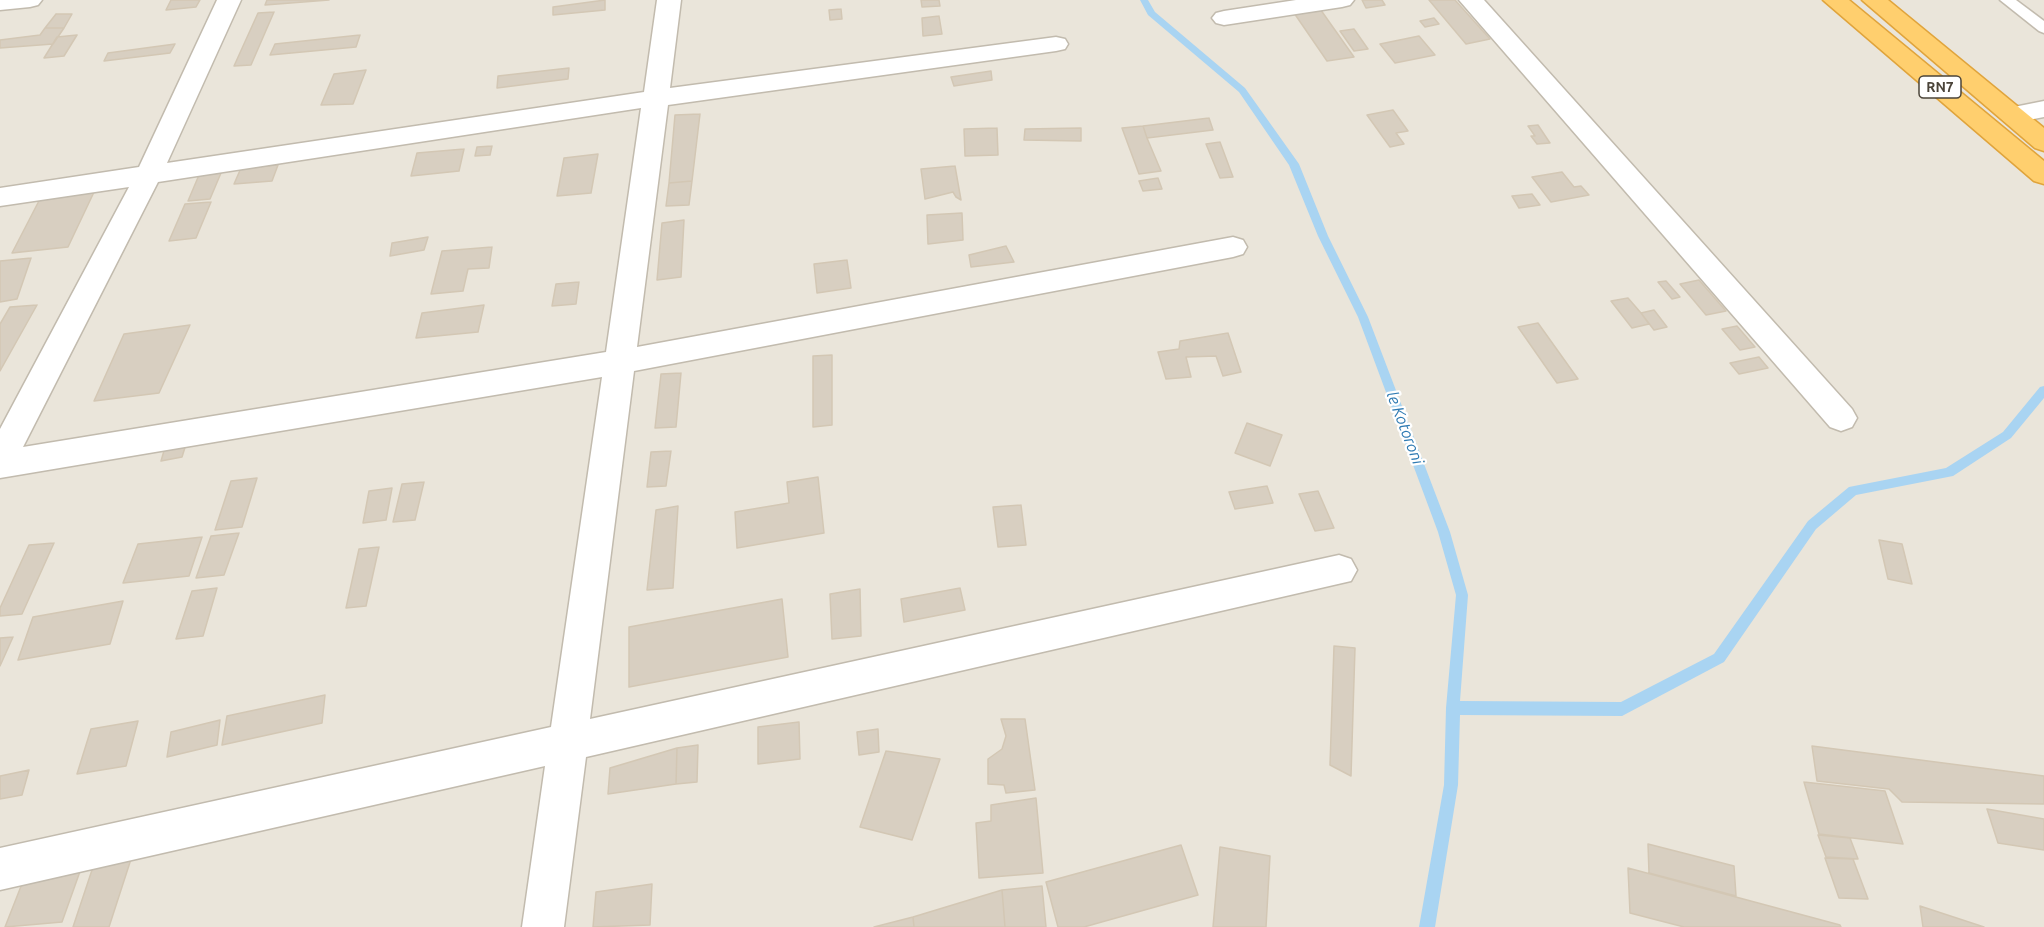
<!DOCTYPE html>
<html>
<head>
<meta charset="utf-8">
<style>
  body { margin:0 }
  canvas { display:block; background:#f6f3ec }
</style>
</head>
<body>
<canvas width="2044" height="927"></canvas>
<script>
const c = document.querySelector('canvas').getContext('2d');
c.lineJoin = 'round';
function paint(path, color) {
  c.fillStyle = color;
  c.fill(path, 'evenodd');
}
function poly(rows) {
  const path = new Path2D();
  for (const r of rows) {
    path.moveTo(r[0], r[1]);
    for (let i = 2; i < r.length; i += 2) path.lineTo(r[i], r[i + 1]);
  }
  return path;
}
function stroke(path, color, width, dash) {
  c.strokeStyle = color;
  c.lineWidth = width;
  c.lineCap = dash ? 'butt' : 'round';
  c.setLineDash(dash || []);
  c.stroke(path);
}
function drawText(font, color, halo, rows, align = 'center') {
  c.font = font + ' Ubuntu,sans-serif';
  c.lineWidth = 4.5;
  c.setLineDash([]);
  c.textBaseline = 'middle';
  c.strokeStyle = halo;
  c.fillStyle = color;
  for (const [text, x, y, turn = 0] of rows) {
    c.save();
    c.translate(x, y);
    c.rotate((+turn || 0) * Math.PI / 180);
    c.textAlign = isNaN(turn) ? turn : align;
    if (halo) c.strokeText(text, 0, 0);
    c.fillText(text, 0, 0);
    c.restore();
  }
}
paint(poly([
  [0,0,2044,0,2044,927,0,927]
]), '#eae5da');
paint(poly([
  [1140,0,1148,0,1155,12,1245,88,1299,164,1328,236,1368,317,1450,532,1468,595,1460,701,1621,702,1714,654,1808,521,1849,487,1946,468,2003,432,2040,387,2044,386,2044,398,2011,438,1953,476,1856,495,1816,529,1724,662,1622,716,1460,715,1458,785,1435,927,1419,927,1444,785,1446,708,1456,595,1438,532,1358,317,1318,236,1289,165,1239,92,1148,15,1140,0]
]), '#a9d4f2');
const building = poly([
  [171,0,200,0,196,7,166,10,171,0],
  [267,0,329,0,265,5,267,0],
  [605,0,605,10,553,15,553,7,605,0],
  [921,0,939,0,940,6,922,7,921,0],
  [1362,0,1382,0,1385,5,1366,8,1362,0],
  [1429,0,1455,0,1490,39,1466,44,1429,0],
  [1318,6,1354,57,1327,61,1292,10,1318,6],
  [841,9,842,19,830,20,829,10,841,9],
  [274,12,251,65,234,66,258,13,274,12],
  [56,14,72,14,64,28,45,28,56,14],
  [939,16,942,34,923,36,922,18,939,16],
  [1434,18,1439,24,1425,27,1420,21,1434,18],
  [45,28,64,28,53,44,0,48,0,40,40,35,45,28],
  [1354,29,1368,49,1354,51,1340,31,1354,29],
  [77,35,64,56,44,58,57,37,77,35],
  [360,35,356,47,270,55,275,44,360,35],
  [1419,36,1435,55,1395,63,1380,44,1419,36],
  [175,44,170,53,104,61,108,53,175,44],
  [569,68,568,79,497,88,498,76,569,68],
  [366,70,353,104,321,105,334,74,366,70],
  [991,71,992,80,954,86,951,77,991,71],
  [1393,110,1408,131,1396,133,1404,144,1390,147,1367,115,1393,110],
  [700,114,692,181,669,183,675,115,700,114],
  [1209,118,1213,130,1147,138,1143,126,1209,118],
  [1538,125,1550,143,1537,144,1531,136,1535,136,1528,126,1538,125],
  [1143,126,1147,138,1161,171,1139,174,1122,128,1143,126],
  [997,128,998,155,965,156,964,129,997,128],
  [1081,128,1081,141,1024,140,1025,129,1081,128],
  [1220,142,1233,177,1220,178,1206,144,1220,142],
  [492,146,490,155,475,156,477,147,492,146],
  [464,149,459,171,411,176,417,153,464,149],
  [598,154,591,193,557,196,564,158,598,154],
  [278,165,272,181,234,184,241,168,278,165],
  [955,166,961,200,956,197,953,192,925,199,921,169,955,166],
  [1562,172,1574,187,1581,186,1589,195,1551,202,1532,177,1562,172],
  [221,173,210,199,188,201,199,175,221,173],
  [1158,178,1162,189,1143,191,1139,181,1158,178],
  [692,181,689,205,666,206,669,183,692,181],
  [95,190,68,247,12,253,42,195,95,190],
  [1532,194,1540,205,1519,208,1512,196,1532,194],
  [211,202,196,238,169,241,185,204,211,202],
  [962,213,963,240,928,244,927,215,962,213],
  [684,220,681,277,657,280,662,223,684,220],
  [428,237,424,250,390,256,392,243,428,237],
  [1006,246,1014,262,971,267,969,255,1006,246],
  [492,247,489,268,468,269,463,291,431,294,442,251,492,247],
  [31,258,17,299,0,302,0,261,31,258],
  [847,260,851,288,817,293,814,264,847,260],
  [1699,280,1726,311,1706,315,1680,284,1699,280],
  [1666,281,1680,297,1672,299,1658,282,1666,281],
  [579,282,576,304,552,306,556,284,579,282],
  [1628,298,1641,313,1649,324,1632,328,1611,301,1628,298],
  [37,305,0,371,0,324,10,307,37,305],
  [484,305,478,332,416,338,422,313,484,305],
  [1654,310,1667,327,1654,330,1641,313,1654,310],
  [1538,323,1578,379,1557,383,1518,327,1538,323],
  [190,325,159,393,94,401,124,334,190,325],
  [1737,326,1755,347,1740,350,1722,329,1737,326],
  [1228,333,1241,372,1223,376,1216,356,1186,357,1191,377,1166,379,1158,352,1179,349,1180,341,1228,333],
  [832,355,832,425,813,427,813,356,832,355],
  [1759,357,1768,368,1739,374,1730,363,1759,357],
  [681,373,676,427,655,428,661,374,681,373],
  [1247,423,1282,435,1270,466,1235,453,1247,423],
  [187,441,182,457,161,461,166,444,187,441],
  [671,451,666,486,647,487,651,452,671,451],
  [818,477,824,533,737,548,735,512,789,503,787,482,818,477],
  [257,478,242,527,215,530,231,481,257,478],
  [424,482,415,520,393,522,402,484,424,482],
  [1267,486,1273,503,1235,509,1229,492,1267,486],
  [392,488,386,520,363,523,369,491,392,488],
  [1318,491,1334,528,1315,531,1299,494,1318,491],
  [1021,505,1026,545,998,547,993,507,1021,505],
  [678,506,673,588,647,590,656,510,678,506],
  [239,533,224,575,196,578,211,536,239,533],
  [202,537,189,576,123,583,138,544,202,537],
  [1879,540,1902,544,1912,584,1888,579,1879,540],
  [54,543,22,614,0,616,0,608,29,545,54,543],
  [379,547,366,606,346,608,359,549,379,547],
  [217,588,203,636,176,639,192,591,217,588],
  [960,588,965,610,904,622,901,599,960,588],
  [860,589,861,636,832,639,830,594,860,589],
  [782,599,788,657,629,687,629,627,782,599],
  [123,601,110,644,18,660,33,617,123,601],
  [13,637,0,666,0,638,13,637],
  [1334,646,1355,648,1351,776,1330,765,1334,646],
  [325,695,322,723,222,745,227,716,325,695],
  [1001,719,1025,719,1035,790,1006,793,1004,785,988,784,988,759,1002,749,1006,736,1001,719],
  [220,720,217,745,167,757,171,732,220,720],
  [138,721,126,766,77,774,91,729,138,721],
  [799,722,800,759,758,764,758,727,799,722],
  [878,729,879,752,859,755,857,732,878,729],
  [698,745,697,782,676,784,677,748,698,745],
  [1812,746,2044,776,2044,804,1902,802,1889,789,1817,781,1812,746],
  [677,748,676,784,608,794,610,768,677,748],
  [886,751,940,759,912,840,860,827,886,751],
  [29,770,22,795,0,799,0,776,29,770],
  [1804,782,1885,791,1903,844,1819,834,1804,782],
  [1036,798,1043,873,979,878,976,823,991,821,991,805,1036,798],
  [1987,809,2044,819,2044,850,1998,843,1987,809],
  [1818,835,1850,838,1858,859,1826,857,1818,835],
  [1648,844,1734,866,1736,896,1649,873,1648,844],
  [1181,845,1198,895,1084,927,1058,927,1046,882,1181,845],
  [1220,847,1270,856,1266,927,1213,927,1220,847],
  [133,853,109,927,73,927,96,858,133,853],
  [1825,858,1853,859,1868,899,1839,898,1825,858],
  [83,863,62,922,5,927,27,871,83,863],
  [1628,868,1840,925,1841,927,1684,927,1630,913,1628,868],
  [652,884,650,925,593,927,596,892,652,884],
  [1042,886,1046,927,1005,927,1002,890,1042,886],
  [1002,890,1005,927,914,927,913,917,1002,890],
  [1920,906,1984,927,1923,927,1920,906],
  [913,917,914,927,874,927,913,917]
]);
paint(building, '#d8cfc1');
stroke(building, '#d3c7b4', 1.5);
const lane = poly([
  [2000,0,2016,0,2044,21,2044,33,2039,31,2000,0]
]);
const street = poly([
  [0,0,42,0,38,5,30,7,0,10,0,0],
  [217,0,241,0,167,163,644,92,657,0,681,0,670,88,1056,37,1065,39,1068,44,1065,49,1056,51,668,105,637,347,1233,237,1243,240,1247,247,1243,254,1233,257,634,371,590,719,1339,555,1351,559,1357,570,1351,581,586,757,564,927,522,927,545,766,0,890,0,848,551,727,602,377,0,478,0,429,129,187,0,206,0,188,139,167,217,0],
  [641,108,606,352,23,447,158,182,641,108],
  [1296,0,1354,0,1350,5,1342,7,1224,25,1216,23,1212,18,1216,13,1224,11,1296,0],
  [1459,0,1484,0,1852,409,1857,418,1852,427,1841,431,1830,427,1459,0],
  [2044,101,2044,117,2013,123,2004,121,2000,115,2004,109,2044,101]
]);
const highway = poly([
  [1823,0,1849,0,2044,161,2044,184,2034,181,1823,0],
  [1862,0,1888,0,2044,128,2044,151,2035,148,1862,0]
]);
stroke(lane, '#c2bbae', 3);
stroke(street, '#c2bbae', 3);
stroke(highway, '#e0a43c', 3);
paint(lane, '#fff');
paint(street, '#fff');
paint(highway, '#ffcf6e');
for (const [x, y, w] of [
  [1940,87,42]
]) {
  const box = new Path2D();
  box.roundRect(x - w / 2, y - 11, w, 22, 4.5);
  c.fillStyle = '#fff';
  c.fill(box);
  stroke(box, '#4b4439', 1.5);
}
drawText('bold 14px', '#4b4439', null, [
  ["RN7",1940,87]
]);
drawText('italic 16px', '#2e7ab2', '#fff', [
  ["le Kotoroni",1405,428,69]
]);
</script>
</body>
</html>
